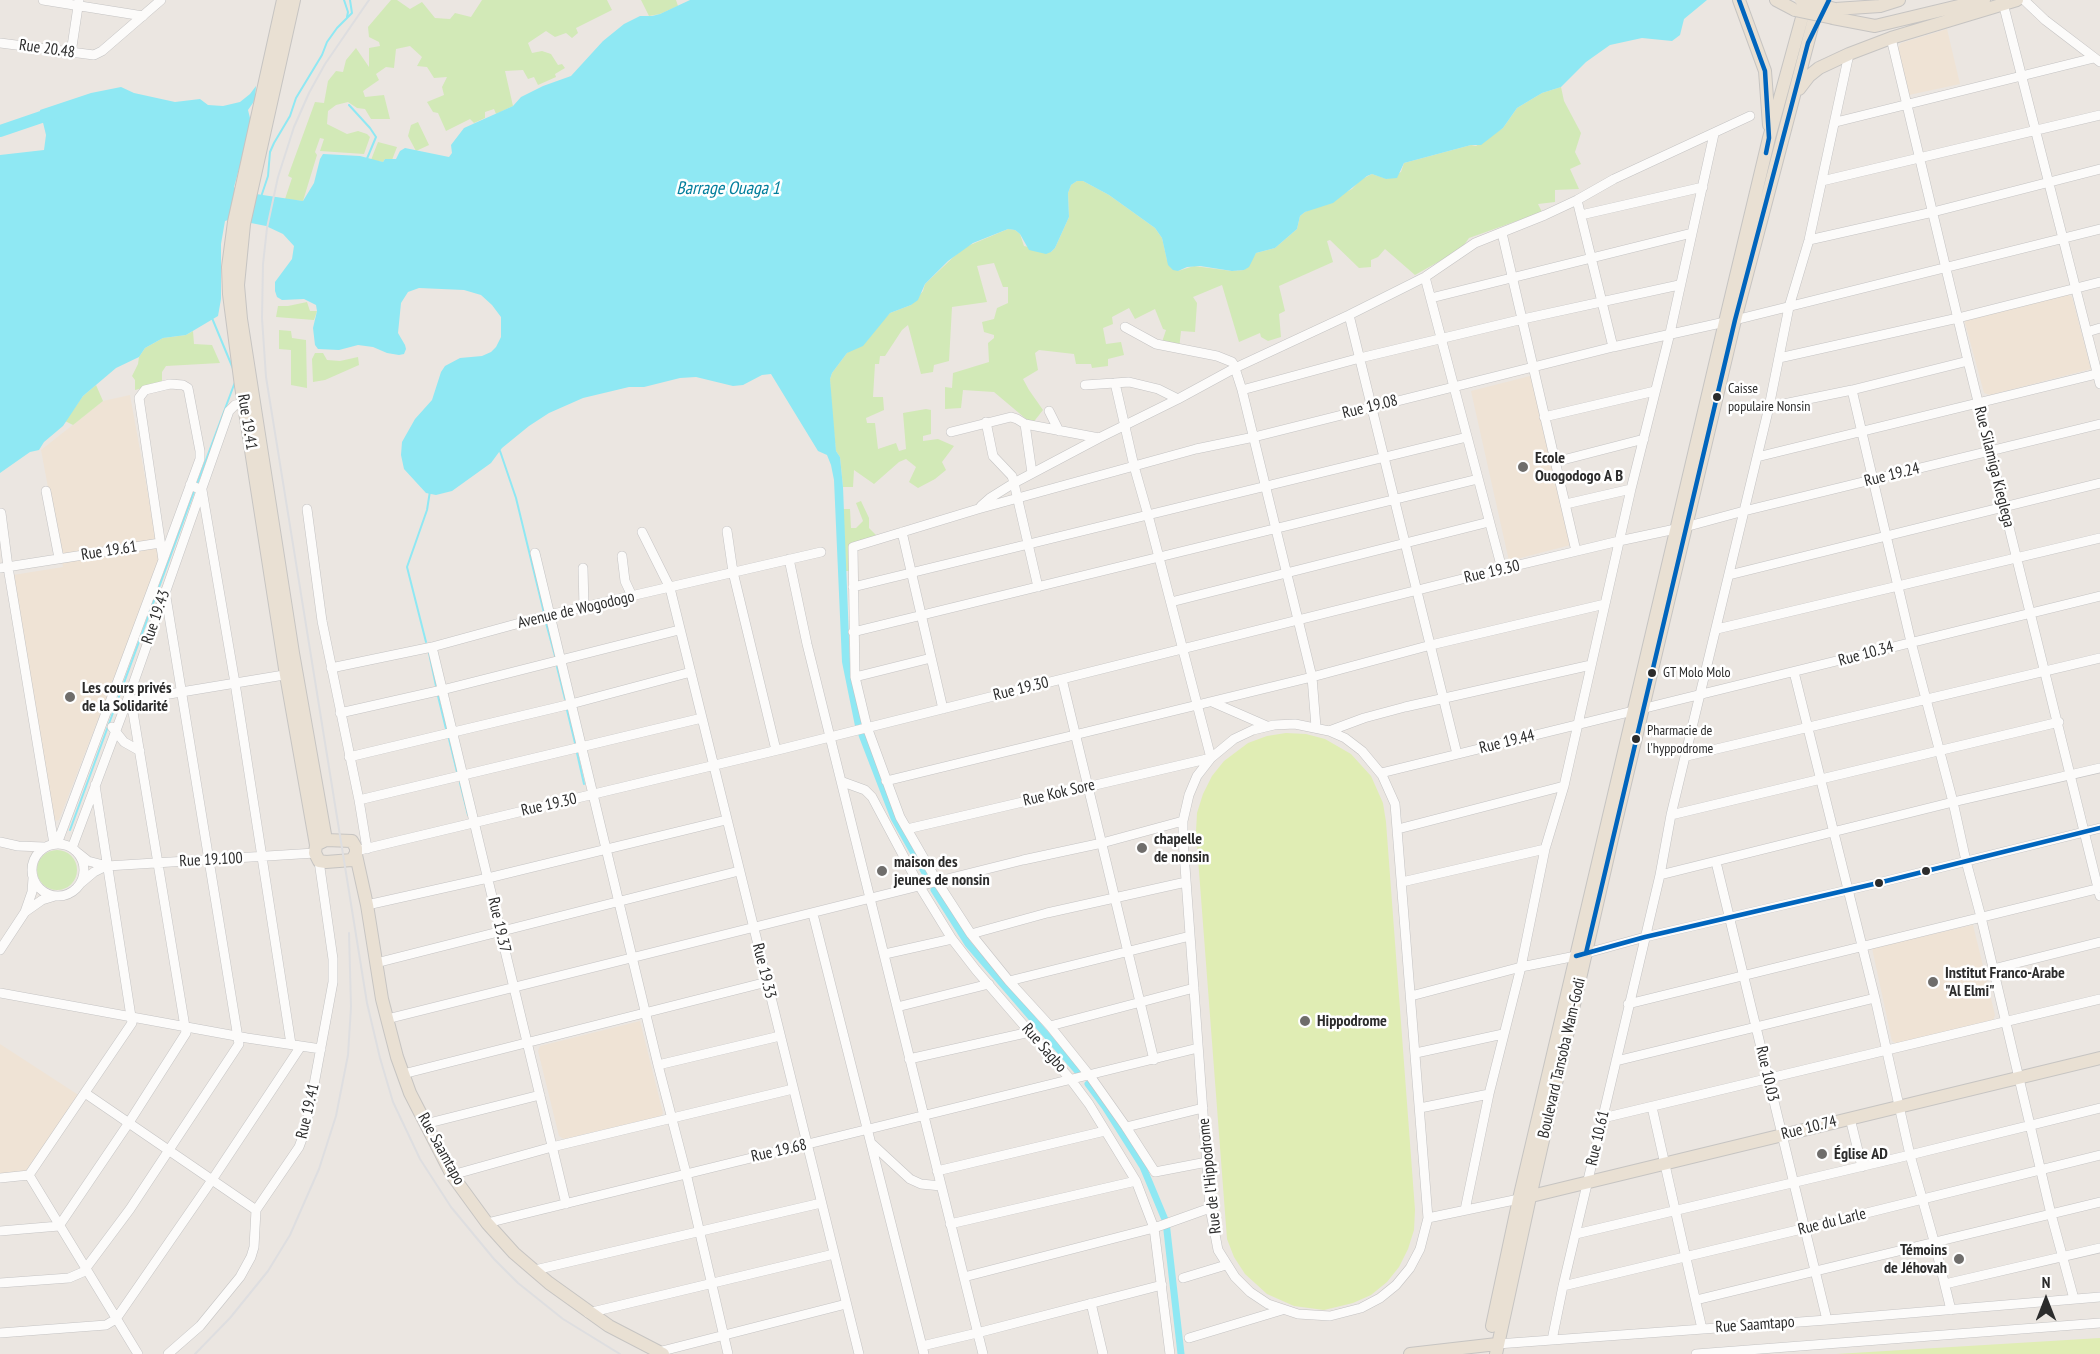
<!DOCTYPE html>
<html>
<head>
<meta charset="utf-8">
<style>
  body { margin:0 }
  #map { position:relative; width:2100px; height:1354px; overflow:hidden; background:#ebe6e1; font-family:"PT Sans Narrow",sans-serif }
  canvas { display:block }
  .north { position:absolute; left:2016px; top:1270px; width:60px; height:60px; -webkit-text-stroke:4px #fff; paint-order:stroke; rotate:0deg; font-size:16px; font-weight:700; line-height:24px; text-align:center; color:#2c2c2c }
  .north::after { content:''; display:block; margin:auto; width:21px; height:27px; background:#2c2c2c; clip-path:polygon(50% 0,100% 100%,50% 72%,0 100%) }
</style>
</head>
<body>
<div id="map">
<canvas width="2100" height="1354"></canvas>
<div class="north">N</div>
</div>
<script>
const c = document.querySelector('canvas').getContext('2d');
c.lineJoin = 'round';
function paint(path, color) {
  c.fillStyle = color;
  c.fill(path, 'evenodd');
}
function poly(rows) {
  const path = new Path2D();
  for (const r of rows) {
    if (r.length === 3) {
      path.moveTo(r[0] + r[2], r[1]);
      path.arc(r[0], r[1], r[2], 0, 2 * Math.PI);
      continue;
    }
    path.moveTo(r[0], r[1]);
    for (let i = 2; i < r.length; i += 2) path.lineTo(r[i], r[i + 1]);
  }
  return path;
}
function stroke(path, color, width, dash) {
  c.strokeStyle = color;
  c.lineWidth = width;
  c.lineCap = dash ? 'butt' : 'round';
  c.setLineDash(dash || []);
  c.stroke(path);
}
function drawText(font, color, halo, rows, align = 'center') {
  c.font = font + ' "PT Sans Narrow",sans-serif';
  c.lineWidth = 5;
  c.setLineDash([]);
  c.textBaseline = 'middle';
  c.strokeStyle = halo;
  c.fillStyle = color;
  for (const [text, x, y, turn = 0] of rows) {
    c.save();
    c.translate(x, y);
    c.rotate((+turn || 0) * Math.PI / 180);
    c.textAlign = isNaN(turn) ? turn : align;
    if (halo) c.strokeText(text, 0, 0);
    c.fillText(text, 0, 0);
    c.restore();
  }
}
paint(poly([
  [1947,29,1960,84,1909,95,1897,49,1901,43],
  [2067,294,2072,297,2091,369,1990,395,1984,393,1964,319],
  [1534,375,1578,543,1509,561,1471,391],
  [130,395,160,560,59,820,54,821,13,575,63,567,41,450,103,401],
  [1973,925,1995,1015,1993,1021,1897,1044,1892,1041,1872,948],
  [640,1021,663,1113,661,1116,564,1139,559,1136,538,1051,540,1046],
  [0,1044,80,1096,25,1172,0,1175]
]), '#efe3d5');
paint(poly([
  [391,0,397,0,410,9,422,2,435,18,450,19,455,13,471,17,482,0,607,0,612,10,576,28,578,33,572,38,566,33,555,37,546,31,528,43,532,53,542,51,551,54,558,65,562,64,565,68,555,74,556,77,538,85,534,77,528,79,523,70,505,71,513,106,496,114,494,109,485,112,485,118,474,123,470,119,446,131,438,113,433,112,427,102,444,95,442,87,447,77,434,78,427,67,417,66,422,57,410,46,396,49,394,68,386,67,376,74,379,80,363,91,365,97,384,95,390,119,371,119,365,109,357,108,348,102,336,105,328,111,327,124,347,134,358,131,367,134,370,137,364,154,320,151,324,139,320,138,315,152,317,155,303,201,285,199,292,178,288,176,315,102,324,103,328,81,336,71,343,72,346,60,356,48,369,67,369,48,380,46,379,42,369,37,368,27],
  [641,0,676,0,678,6,660,14,649,16],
  [1561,87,1564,101,1581,133,1575,152,1581,164,1570,169,1579,189,1555,190,1555,202,1538,204,1542,212,1469,238,1461,249,1415,275,1385,249,1378,257,1371,260,1371,267,1359,268,1330,240,1327,241,1333,262,1279,286,1285,311,1279,314,1281,337,1268,341,1261,337,1260,333,1239,342,1222,285,1193,297,1197,303,1195,332,1181,331,1179,349,1161,345,1166,330,1163,329,1155,309,1135,319,1129,308,1112,317,1113,324,1103,328,1106,344,1121,342,1124,355,1108,359,1108,366,1092,368,1091,364,1076,364,1074,354,1039,350,1035,353,1038,370,1023,379,1029,390,1043,410,1032,424,994,392,963,390,961,408,945,409,945,387,952,388,953,373,989,362,988,343,994,338,994,335,984,332,982,322,994,319,997,308,1008,303,1008,287,1003,287,994,263,977,266,987,302,952,307,949,361,934,365,933,372,921,374,908,325,902,330,885,356,880,356,879,364,875,364,873,397,883,397,884,410,866,418,867,423,875,423,878,449,896,443,899,451,906,449,903,413,926,409,931,410,931,434,923,436,923,441,938,439,954,446,942,462,946,470,935,479,918,488,909,482,916,467,906,459,899,462,874,484,854,470,853,487,843,487,840,457,836,451,831,406,830,379,832,373,847,353,890,313,911,305,923,291,925,284,963,248,1008,229,1015,230,1020,234,1024,246,1051,252,1055,248,1069,217,1068,193,1071,185,1077,181,1083,181,1109,195,1155,228,1162,238,1167,260,1178,271,1194,266,1232,271,1244,270,1256,253,1275,248,1297,229,1300,216,1305,212,1352,189,1360,180,1372,174,1387,179,1401,172,1404,163,1471,145,1476,146,1503,128,1517,108,1542,93],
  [418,122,429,145,416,151,408,136,411,125],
  [378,142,397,147,392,160,385,159,383,162,371,160],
  [307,302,310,311,317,311,314,320,276,317,278,306,288,306],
  [279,330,291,331,292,338,306,340,307,388,291,385,291,350,279,349],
  [193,331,194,344,212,345,220,363,166,366,162,372,162,383,135,390,135,380,132,376,138,364,139,357,145,348,163,338,186,335],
  [315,353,323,353,327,360,340,361,358,357,359,365,325,380,313,382,312,359],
  [96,385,103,401,73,425,65,421,83,396],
  [861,501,869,518,869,528,877,536,851,544,852,571,846,571,843,509,850,509,851,528,856,528,863,521,856,503],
  [57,870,20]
]), '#d2e9b7');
paint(poly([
  [1286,733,1306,734,1325,739,1351,754,1371,776,1383,803,1386,822,1415,1210,1414,1230,1408,1249,1399,1267,1387,1282,1371,1295,1353,1303,1324,1310,1294,1306,1267,1294,1245,1274,1234,1257,1227,1239,1196,832,1197,813,1203,794,1212,776,1224,761,1248,743,1267,736],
  [2100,1338,2100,1354,1836,1354]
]), '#e0edb4');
paint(poly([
  [690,0,1707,0,1684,19,1680,35,1672,41,1642,38,1610,45,1586,62,1561,87,1542,93,1517,108,1503,128,1481,145,1471,145,1404,163,1397,178,1386,179,1372,174,1367,176,1333,203,1305,212,1300,216,1297,229,1275,248,1256,253,1249,267,1244,270,1232,271,1200,266,1187,267,1178,271,1173,270,1168,265,1162,238,1155,228,1109,195,1083,181,1077,181,1071,185,1068,193,1069,217,1055,248,1051,252,1046,254,1029,250,1020,234,1015,230,1008,229,973,243,948,261,925,284,918,300,911,305,890,313,863,346,847,353,832,373,830,379,836,451,840,457,843,487,850,664,862,724,855,726,842,662,834,480,831,465,827,455,818,451,771,374,762,375,743,385,733,386,696,377,680,378,644,387,629,387,583,398,549,413,529,426,502,448,491,463,452,491,436,495,426,493,404,469,401,455,402,442,415,419,432,400,441,372,445,366,460,358,482,356,491,352,496,347,501,337,501,317,492,305,481,295,464,290,419,288,408,292,401,303,398,333,405,345,406,349,404,354,399,355,387,353,373,347,358,345,339,350,318,349,315,345,313,328,317,311,316,305,304,299,282,300,277,297,275,291,275,282,292,259,294,246,283,234,266,226,231,219,225,221,221,244,221,299,218,316,186,335,163,338,145,348,139,357,116,368,83,396,63,426,44,442,39,450,30,452,0,473,0,155,44,150,46,135,40,110,91,93,121,87,134,93,175,102,200,99,208,105,223,106,240,102,250,94,256,86,255,100,248,110,251,122,250,130,234,187,236,189,256,194,303,201,314,183,320,159,323,154,360,156,383,162,385,159,396,159,400,151,405,148,449,157,452,153,451,145,464,128,513,106,521,97,543,86,571,76,603,41,624,24,640,16,652,16,660,14]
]), '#8fe8f3');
stroke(poly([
  [344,0,348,12,347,17],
  [349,105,370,128,376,137,366,161],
  [261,197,268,176,270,152,274,143,290,116,296,98,322,55,327,42,337,28,352,13,350,0],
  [212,318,234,371],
  [500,451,516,498,544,613],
  [197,484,235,382],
  [546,623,555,656],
  [426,642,407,567,427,510,430,491],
  [429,653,436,686],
  [557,667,565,699],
  [438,696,446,729],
  [567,710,575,743],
  [449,739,457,772],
  [577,753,584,784],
  [460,783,468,815],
  [70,830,195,489]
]), '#8fe8f3', 2);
stroke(poly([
  [862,735,894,818,929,880],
  [934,890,968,944,1080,1074],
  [1088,1084,1105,1107,1143,1167,1166,1222,1181,1354]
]), '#8fe8f3', 7);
stroke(poly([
  [0,131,56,112]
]), '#8fe8f3', 12);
const minor = poly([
  [43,0,143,16],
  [2024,0,2045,20,2100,62],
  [2003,3,2100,384],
  [1891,38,1968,361,2100,896],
  [0,43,94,55,102,51,161,0],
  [71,53,79,0],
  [1836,122,2094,58],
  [1822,181,2100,115],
  [1577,200,1613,347],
  [1581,215,1703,187],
  [1502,233,1576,551],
  [1809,240,1933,212,2100,169],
  [1425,277,1502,569],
  [1431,298,1692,233],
  [1349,315,1457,754],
  [1735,320,2100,229],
  [1125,327,1156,344,1217,356,1232,362,1234,365,1242,390,1312,677,1316,727],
  [2087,332,2100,328],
  [1779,358,1958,318,2100,282],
  [1085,385,1129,382,1158,389,1178,399],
  [1242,390,1360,358,1523,319,1679,285],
  [1852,390,1911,642,1953,802,1966,861,1981,917,2051,1214,2074,1299],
  [1769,407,1852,390,1968,361],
  [1049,411,1059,431],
  [1544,417,1655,391],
  [986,422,993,456,1012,476,1014,483,1038,587],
  [1025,424,1099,438],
  [951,432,1011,417,1017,419,1025,424,1032,473],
  [1757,457,2100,373],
  [1555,462,1644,439],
  [190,485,202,490,235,683,291,1044],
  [46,491,59,558],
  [1566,504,1631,489],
  [981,506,990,498,1014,483,1099,438,1178,399,1235,368,1349,315,1425,277,1475,243,1545,215,1577,200,1614,179,1750,116],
  [307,509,322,621,359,800,367,849],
  [1,513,8,567,54,844],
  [727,531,733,572,776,750],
  [642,532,670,588,859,1354],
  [902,532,943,709],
  [535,553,658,1065,686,1173,728,1354],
  [622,556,625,581,632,596],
  [789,559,807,644,983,1354],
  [0,568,160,543],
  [583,568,584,607],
  [1729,575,2100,483],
  [853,587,1467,437],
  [1171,602,1489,522],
  [1717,629,2100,538],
  [853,632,1478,479],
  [432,647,566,1204],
  [331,668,432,647,549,615,821,552],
  [1794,672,1875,998,1910,1155,1934,1241,1951,1310],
  [855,677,931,658],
  [1062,679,1154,1060],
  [127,701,290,674],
  [1212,702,1267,726],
  [340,713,442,690,679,630],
  [1295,724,1329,731,1345,738,1362,751,1382,775,1395,804,1428,1218,1420,1249,1410,1268,1396,1285,1380,1298,1361,1308,1330,1316,1298,1314,1268,1304,1250,1292,1235,1277,1218,1250,1210,1208,1183,839,1183,821,1189,795,1197,776,1211,758,1234,739,1253,730,1274,725,1295,724],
  [112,727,124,742,140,751],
  [1329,731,1364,718,1405,707,1591,665],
  [1687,756,2100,658],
  [349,757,571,704,691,672],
  [1381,773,2100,596],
  [886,781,1312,677,1431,645,1605,604],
  [843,782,865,790,872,797,920,887,952,939,976,970,1071,1080,1089,1104,1136,1181,1154,1228,1170,1354],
  [359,800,702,718],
  [1671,815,2059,722],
  [907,829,1211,758,1148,515,1134,466,1115,383],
  [1398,829,1564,786],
  [0,842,18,846,44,847],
  [57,844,163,560,200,459,200,451,188,388,183,385,170,384,145,390,139,398,163,560],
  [58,870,26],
  [72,848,130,693,229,411,235,405,248,402],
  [356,851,782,749,1502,569,1619,541,1685,527,1744,511,2100,424],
  [78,853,88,861,107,866,315,853],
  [1716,862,1827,1320],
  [1660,875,1953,802,2100,768],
  [1402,882,1545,849],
  [81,883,94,872,106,866],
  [367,905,488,878,726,820],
  [25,912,42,900,55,896],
  [813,914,924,1354],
  [971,934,1047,913,1186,882],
  [0,950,25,912,32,892,33,878],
  [885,954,952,939],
  [376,963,739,871],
  [1993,969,2100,942],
  [1009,981,1190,936],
  [0,993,247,1038,321,1049],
  [1411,996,1521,967,1576,956,1645,937,1878,883,2100,828],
  [1628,1004,2100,888],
  [897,1007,989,984],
  [387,1019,1023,860,1102,843,1183,821],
  [1050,1026,1194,988],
  [1416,1053,1503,1034],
  [909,1059,1030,1032],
  [1616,1061,1875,998],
  [658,1065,780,1036],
  [403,1074,767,982],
  [85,1093,256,1210],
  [1652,1107,1702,1329],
  [1203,1108,1126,1127,1090,1076,1050,1026,1009,981,971,934,938,883,900,817,867,727,855,677,853,547,978,509,1196,449,1254,437,1613,347,1725,322],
  [1420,1108,1489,1094],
  [1603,1118,2100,999],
  [1850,1118,1862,1167],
  [425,1124,540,1095],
  [1126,1127,1155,1172,1207,1162],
  [871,1143,910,1179,921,1184,941,1186],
  [937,1171,1105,1131],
  [29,1175,138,1354],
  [452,1175,552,1147,793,1089],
  [0,1178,29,1175,132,1023,95,785],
  [1465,1210,1489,1094,1521,967,1545,849,1564,786,1631,489,1670,333,1714,134],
  [1428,1218,1519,1199],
  [487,1223,1198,1048],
  [950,1224,1136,1181],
  [0,1231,59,1226,128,1124,186,1033,131,700],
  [1576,1234,1910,1155,2100,1108],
  [535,1270,821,1203],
  [964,1277,1154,1228,1210,1208],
  [1183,1278,1226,1265],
  [0,1283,69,1278,83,1272,130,1209,239,1044,165,591],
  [1945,1284,2100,1248],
  [1563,1286,1806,1228,2100,1155],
  [1696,1300,2100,1202],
  [1091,1303,1103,1354],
  [588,1313,834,1254],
  [0,1333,106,1325,116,1319,212,1180,301,1046],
  [1189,1338,1282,1310],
  [1552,1340,1563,1286,1660,875,1671,815,1769,407,1789,307,1809,240,1849,54],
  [1497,1344,1827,1320,2100,1297],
  [922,1346,977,1333,1162,1285],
  [658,1352,846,1304],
  [168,1354,200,1326,240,1277,251,1257,254,1247,256,1210,299,1147,306,1128,333,982,333,959,319,861],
  [1696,1354,2100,1323]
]);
const major = poly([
  [283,0,234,222,228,267,229,294,241,386,286,675,316,845,315,853,319,861,326,862,352,860,356,853,356,848,352,841,326,840,316,845],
  [294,0,244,224,238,285,241,319,293,653,326,840],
  [1739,0,1765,71,1769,125],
  [1776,0,1795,10],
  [1835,9,1880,6,1899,0],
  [1833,18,1875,26,1984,0],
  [1799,89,1809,76,1819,68,1849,54,1891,38,2017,0],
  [356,855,367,905,382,999,397,1057,410,1093,452,1175,487,1223,514,1253,549,1283,609,1326,663,1354],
  [1523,1198,2100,1058],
  [1492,1326,1519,1199,1725,322,1769,138,1806,3],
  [1410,1354,1497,1344],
  [1496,1354,1530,1197,1614,830,1735,320,1818,4]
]);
stroke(minor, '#c4c3c3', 10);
stroke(major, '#c6c4c2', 14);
stroke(minor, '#fcfbfa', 9);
stroke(major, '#e9e0d3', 12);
stroke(poly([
  [369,0,325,64,309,93,294,127,278,177,267,228,263,264,262,318,266,377,367,1003,380,1058,393,1102,420,1159,451,1207,494,1259,518,1283,563,1319,620,1354],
  [195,1354,230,1318,268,1271,290,1235,319,1169,336,1116,348,1055,351,1007,349,933]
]), '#dedee0', 2);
const majorBridge = poly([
  [1801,0,1835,9],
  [1795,10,1833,18]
]);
stroke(majorBridge, '#c6c4c2', 14, []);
stroke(majorBridge, '#e9e0d3', 12);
stroke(poly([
  [1739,0,1765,71,1769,138,1766,153],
  [1586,953,1735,320,1808,43,1829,0],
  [1576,956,1645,937,1878,883,2100,828]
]), '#0065bd', 4.5);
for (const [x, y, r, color] of [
  [1717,397,5,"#2c2c2c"],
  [1523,467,6,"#6f6d6b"],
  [1652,673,5,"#2c2c2c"],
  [70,697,6,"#6f6d6b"],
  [1636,739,5,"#2c2c2c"],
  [1142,848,6,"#6f6d6b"],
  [882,871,6,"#6f6d6b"],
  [1926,871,5,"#2c2c2c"],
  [1879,883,5,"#2c2c2c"],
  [1933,982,6,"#6f6d6b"],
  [1305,1021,6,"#6f6d6b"],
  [1822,1154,6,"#6f6d6b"],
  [1959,1259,6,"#6f6d6b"]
]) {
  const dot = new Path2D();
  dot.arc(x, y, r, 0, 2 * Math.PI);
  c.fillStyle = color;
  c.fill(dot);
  stroke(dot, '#fff', 2);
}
drawText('14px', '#2c2c2c', '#fff', [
  ["Caisse",1728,389],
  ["populaire Nonsin",1728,407],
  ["GT Molo Molo",1663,673],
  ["Pharmacie de",1647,731],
  ["l'hyppodrome",1647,749]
], 'left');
drawText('16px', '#2c2c2c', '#fff', [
  ["Rue 20.48",47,49,8],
  ["Rue 19.08",1370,407,-14],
  ["Rue 19.41",247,422,81],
  ["Rue Silamiga Kieglega",1994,467,76],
  ["Rue 19.24",1892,475,-14],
  ["Rue 19.61",109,551,-9],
  ["Rue 19.30",1492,572,-13],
  ["Avenue de Wogodogo",576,610,-13],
  ["Rue 19.43",156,617,-71],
  ["Rue 10.34",1866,654,-15],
  ["Rue 19.30",1021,689,-14],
  ["Rue 19.44",1507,742,-14],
  ["Rue Kok Sore",1059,793,-13],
  ["Rue 19.30",549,805,-13],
  ["Rue 19.100",211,860,-3],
  ["Rue 19.37",499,925,77],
  ["Rue 19.33",764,971,76],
  ["Rue Sagbo",1044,1048,49],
  ["Boulevard Tansoba Wam-Godi",1562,1058,-77],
  ["Rue 10.03",1767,1074,77],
  ["Rue 19.41",308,1111,-77],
  ["Rue 10.74",1809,1128,-14],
  ["Rue 10.61",1598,1138,-77],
  ["Rue Saamtapo",441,1149,61],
  ["Rue 19.68",779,1151,-13],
  ["Rue de l'Hippodrome",1210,1176,-96],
  ["Rue du Larle",1832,1222,-14],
  ["Rue Saamtapo",1755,1325,-4]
]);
drawText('bold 16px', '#2c2c2c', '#fff', [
  ["Ecole",1535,458],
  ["Ouogodogo A B",1535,476],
  ["Les cours privés",82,688],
  ["de la Solidarité",82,706],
  ["chapelle",1154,839],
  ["de nonsin",1154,857],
  ["maison des",894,862],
  ["jeunes de nonsin",894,880],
  ["Institut Franco-Arabe",1945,973],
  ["\"Al Elmi\"",1945,991],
  ["Hippodrome",1317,1021],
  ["Église AD",1834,1154],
  ["Témoins",1947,1250,"right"],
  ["de Jéhovah",1947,1268,"right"]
], 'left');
drawText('italic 18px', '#027e9c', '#fff', [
  ["Barrage Ouaga 1",728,189]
]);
</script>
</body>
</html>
